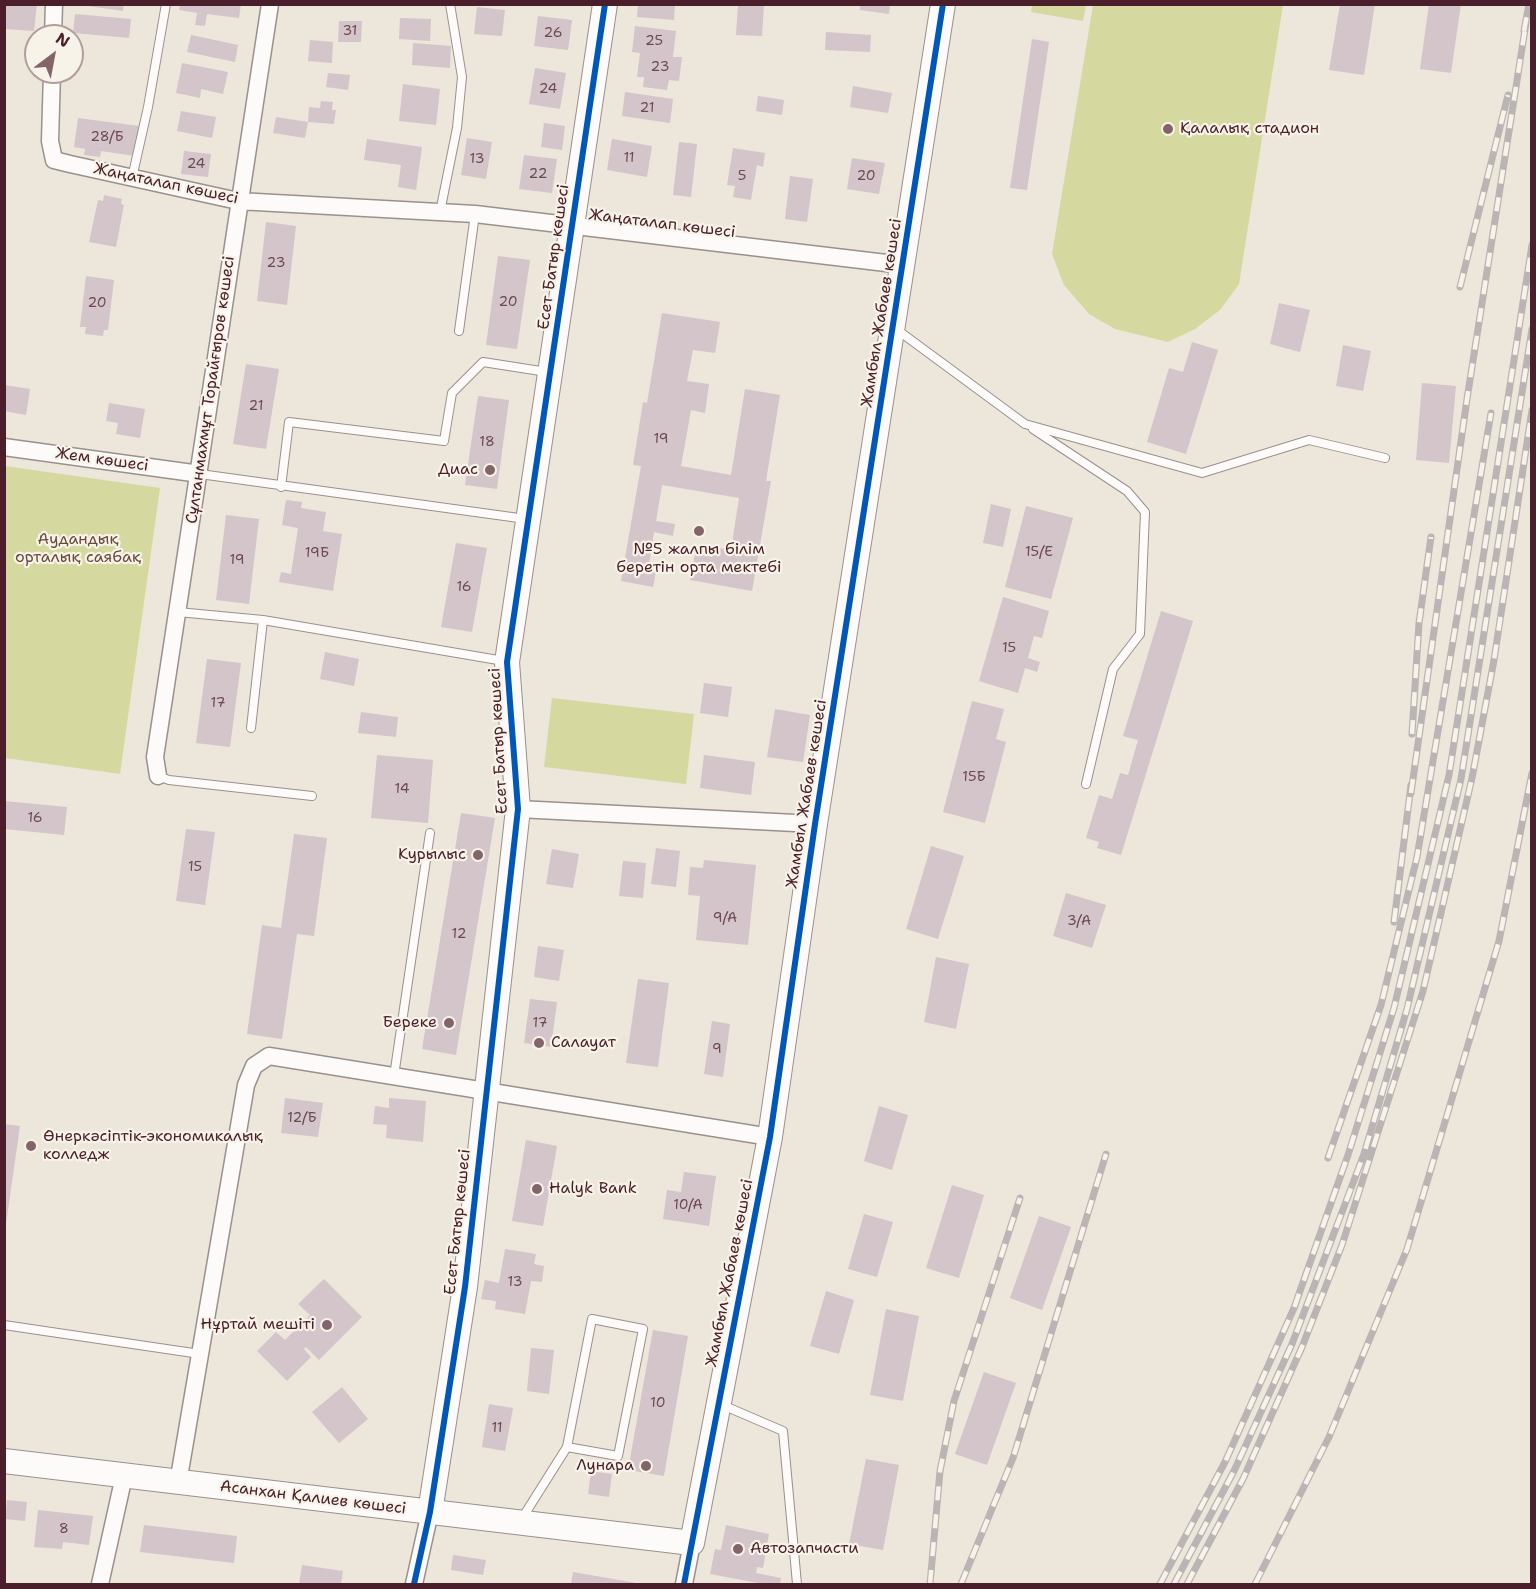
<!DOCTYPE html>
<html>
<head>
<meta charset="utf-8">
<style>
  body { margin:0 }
  #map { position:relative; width:1536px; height:1589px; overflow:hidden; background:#ede6db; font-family:"Shantell Sans",sans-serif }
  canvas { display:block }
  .frame { position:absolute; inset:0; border:6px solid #4a1f2b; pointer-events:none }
  .north { position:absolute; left:24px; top:24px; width:60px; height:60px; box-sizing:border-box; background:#f7f3e8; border:2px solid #b29e9c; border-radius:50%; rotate:32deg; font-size:16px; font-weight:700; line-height:24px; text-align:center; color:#4a1f2b }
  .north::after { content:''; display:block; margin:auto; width:21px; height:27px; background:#836569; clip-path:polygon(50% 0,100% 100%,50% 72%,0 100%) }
</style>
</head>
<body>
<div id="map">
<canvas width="1536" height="1589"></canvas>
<div class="frame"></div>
<div class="north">N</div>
</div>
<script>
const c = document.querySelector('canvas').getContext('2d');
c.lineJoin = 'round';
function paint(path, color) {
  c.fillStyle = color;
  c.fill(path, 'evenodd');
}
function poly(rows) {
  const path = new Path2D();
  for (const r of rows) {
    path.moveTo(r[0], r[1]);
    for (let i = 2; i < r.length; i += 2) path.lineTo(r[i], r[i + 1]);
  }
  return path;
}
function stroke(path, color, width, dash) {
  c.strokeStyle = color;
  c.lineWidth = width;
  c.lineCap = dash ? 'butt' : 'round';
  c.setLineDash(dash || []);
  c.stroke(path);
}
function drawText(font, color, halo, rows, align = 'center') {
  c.font = font + ' "Shantell Sans",sans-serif';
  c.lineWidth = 4.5;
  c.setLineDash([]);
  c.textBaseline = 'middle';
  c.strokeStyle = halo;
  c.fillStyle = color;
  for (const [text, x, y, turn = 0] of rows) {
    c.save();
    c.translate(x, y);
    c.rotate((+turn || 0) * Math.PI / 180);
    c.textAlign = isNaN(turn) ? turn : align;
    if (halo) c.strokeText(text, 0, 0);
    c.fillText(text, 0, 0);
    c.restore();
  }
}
paint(poly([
  [1032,5,1032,4,1086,5,1083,21,1031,12],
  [1093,5,1283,5,1239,284,1220,310,1195,329,1168,342,1115,329,1089,314,1064,285,1052,254],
  [5,466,160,488,120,774,5,758],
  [552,698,694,714,686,784,544,767]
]), '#d5d9a0');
paint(poly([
  [4,4,37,4,34,31,4,29],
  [74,4,124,4,123,11],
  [180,4,241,4,239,18,207,14,205,26,195,25,197,13,179,10],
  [638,4,675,4,674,20,637,17],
  [738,4,764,4,762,36,736,35],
  [860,4,890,4,889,14,860,10],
  [1340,4,1375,4,1364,75,1329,70],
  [1429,4,1461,4,1451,73,1420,69],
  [477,7,505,10,502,36,474,34],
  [75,14,131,19,129,38,73,33],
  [538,16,572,20,568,50,534,46],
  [400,18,431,19,430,41,399,39],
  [339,21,362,21,361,42,338,42],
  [635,26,676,31,673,57,682,57,679,81,669,80,667,90,643,87,644,77,637,77,640,53,632,52],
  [826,32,871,35,870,52,825,50],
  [191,35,238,45,235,62,187,52],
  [1032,39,1049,42,1027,190,1010,188],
  [310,40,333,42,332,63,308,61],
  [413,43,451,46,450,68,412,65],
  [182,63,228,72,223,94,201,89,200,98,176,93],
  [535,68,566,73,560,109,529,104],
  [328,73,350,75,348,90,326,87],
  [403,84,440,89,436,125,399,121],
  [853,86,892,93,888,113,850,107],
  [625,92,673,99,670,123,622,116],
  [758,96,784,100,782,115,756,111],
  [321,101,333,102,332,110,336,110,334,124,308,122,309,107,320,108],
  [181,111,216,117,212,138,177,131],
  [276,117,308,122,305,138,273,133],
  [78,118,139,126,135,156,101,151,100,157,84,155,85,149,74,147],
  [544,123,565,126,562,150,541,147],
  [467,138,492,142,486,179,461,175],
  [367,139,422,147,416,190,398,187,401,165,364,160],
  [612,139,652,146,647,177,607,170],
  [679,142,697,144,691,197,673,195],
  [733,148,765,153,763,167,757,165,751,200,733,197,735,186,727,185],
  [184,151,211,154,208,177,181,174],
  [524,155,557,159,552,193,519,189],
  [852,158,885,163,879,194,847,189],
  [790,176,813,179,807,222,785,219],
  [104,195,122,199,121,204,124,205,116,247,89,242,98,200,103,201],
  [266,222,296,226,287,305,257,301],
  [498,256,530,260,517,349,486,345],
  [86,276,114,280,108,330,104,330,103,336,85,334,86,327,80,327],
  [1279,303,1310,310,1300,352,1270,344],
  [662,313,720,322,715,353,693,350,687,381,709,384,705,413,691,410,681,466,731,475,745,389,780,395,766,481,771,481,752,591,690,580,695,554,712,557,714,547,731,550,739,498,662,485,656,521,675,524,673,536,654,532,649,565,657,567,653,587,621,581,641,466,633,465,643,402,647,403],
  [1192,342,1218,350,1186,454,1147,442,1169,368,1183,372],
  [1343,345,1371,351,1363,391,1336,386],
  [246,364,279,369,266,449,233,444],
  [1422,383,1456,386,1449,463,1416,460],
  [4,385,30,389,26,415,4,411],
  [478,396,509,400,497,489,465,485],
  [109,403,145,409,140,438,116,434,118,423,106,421],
  [286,500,302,502,301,508,326,512,323,531,342,534,333,591,279,582,281,572,291,574,298,528,282,525],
  [991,504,1011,509,1003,547,983,543],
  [1026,506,1073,518,1051,599,1005,587],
  [226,515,259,519,249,604,216,600],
  [456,543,487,548,472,632,441,627],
  [1003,597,1049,611,1042,638,1034,636,1028,658,1040,662,1037,672,1025,668,1018,693,979,681],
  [1161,611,1193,621,1121,855,1097,848,1099,842,1086,838,1099,795,1112,799,1120,773,1128,775,1138,740,1123,736],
  [325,652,359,659,354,686,320,679],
  [207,659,241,663,230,747,196,743],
  [704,683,732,687,728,717,700,713],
  [972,701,1004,709,996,739,1006,742,985,823,943,812],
  [775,709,810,715,803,762,767,757],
  [361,712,398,717,396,737,358,733],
  [377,755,433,760,428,823,371,818],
  [704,755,755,762,751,795,700,788],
  [4,801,67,807,64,835,4,829],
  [461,813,495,818,456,1055,422,1049],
  [186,829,215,832,205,905,176,901],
  [294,834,327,838,314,936,297,934,282,1039,247,1034,262,925,281,928],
  [931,846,964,856,938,939,906,929],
  [656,848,680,851,676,887,651,884],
  [552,849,579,854,573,888,546,884],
  [704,860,756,865,748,945,696,940,700,896,688,895,690,867,703,868],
  [623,861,646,863,643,898,619,896],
  [1066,893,1106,905,1092,948,1053,936],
  [538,946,564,950,559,981,534,977],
  [936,957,969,964,956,1029,924,1022],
  [638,979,669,983,658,1067,626,1063],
  [530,999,557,1002,551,1047,524,1043],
  [712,1021,730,1024,723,1077,704,1074],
  [285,1098,323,1103,318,1137,281,1133],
  [389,1098,426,1101,423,1142,386,1138,387,1125,373,1124,375,1106,389,1108],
  [879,1106,908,1115,892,1170,864,1161],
  [4,1124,20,1126,6,1224,4,1223],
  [526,1140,557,1146,543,1226,512,1221],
  [684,1172,716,1176,709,1226,663,1219,667,1190,681,1192],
  [952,1185,984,1195,959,1278,926,1268],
  [864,1214,893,1222,877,1277,848,1269],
  [1039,1216,1071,1227,1042,1310,1010,1298],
  [505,1249,536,1254,534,1264,544,1266,542,1282,531,1281,525,1314,495,1309,496,1301,481,1299,485,1280,499,1283],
  [324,1279,362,1317,319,1360,306,1347,304,1349,311,1357,287,1381,257,1351,276,1332,285,1340,310,1315,298,1304],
  [826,1291,854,1300,839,1354,810,1346],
  [886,1309,919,1316,903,1401,870,1395],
  [653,1330,688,1336,664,1476,628,1470],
  [531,1348,554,1350,549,1394,527,1391],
  [984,1372,1016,1383,987,1465,955,1454],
  [342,1387,368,1419,339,1443,312,1412],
  [489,1404,513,1408,505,1451,482,1447],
  [866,1459,899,1465,883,1550,849,1544],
  [591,1471,612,1474,609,1497,588,1494],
  [7,1500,27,1502,25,1521,5,1519],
  [38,1510,93,1516,89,1545,63,1542,62,1549,34,1547],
  [144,1525,237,1536,234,1563,140,1552],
  [726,1525,769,1534,763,1568,757,1567,756,1573,781,1578,780,1584,763,1584,710,1574,715,1549,721,1550],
  [453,1555,486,1560,483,1575,451,1570],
  [302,1565,343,1571,341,1584,299,1584],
  [573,1572,636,1583,636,1584,571,1584]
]), '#d3c5c9');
const lane = poly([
  [132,178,148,107,166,4],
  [440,212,457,128,462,77,450,4],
  [896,329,1025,424,1202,473,1309,440,1385,458],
  [459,331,475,214],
  [1033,429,1127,491,1145,512,1140,634,1113,669,1086,784],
  [200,474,526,519],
  [281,487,289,422,444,441,452,393,483,362,547,372],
  [178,612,263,620,504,661],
  [251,728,263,620],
  [158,776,169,780,312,796],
  [394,1076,430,833],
  [4,1325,200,1354],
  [720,1404,783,1431,797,1584],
  [521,1520,567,1447,592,1319,643,1329,618,1456,567,1447]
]);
const street = poly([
  [53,36,54,4],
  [52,72,50,141,54,160,70,164,238,201,475,214,903,265],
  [4,447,200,474],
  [158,776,155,757,270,4],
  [518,809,815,824],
  [178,1483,246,1085,254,1066,269,1056,770,1137],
  [100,1584,124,1476],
  [414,1584,430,1512],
  [684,1584,692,1543]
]);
const secondary = poly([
  [4,1461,692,1543,770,1137,815,824,943,4],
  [430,1512,465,1287,518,809,507,662,605,4]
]);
stroke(lane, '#9a908c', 10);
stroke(street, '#9a908c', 19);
stroke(secondary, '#9a908c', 26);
stroke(lane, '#fcfbfa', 8);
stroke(street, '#fcfbfa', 16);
stroke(secondary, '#fcfbfa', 24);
const rail = poly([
  [1524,31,1529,4],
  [1460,287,1508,95],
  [1412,734,1419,623,1431,537],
  [1411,793,1467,399,1526,23],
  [1394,922,1411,785],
  [1328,1158,1381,1005,1417,857,1491,413],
  [930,1584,940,1471,954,1401,1020,1198],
  [961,1584,1013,1458,1106,1154],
  [1160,1584,1225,1462,1294,1308,1348,1155,1394,1008,1449,775,1532,245],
  [1174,1584,1234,1471,1292,1344,1364,1154,1407,1009,1461,779,1532,329],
  [1187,1584,1243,1479,1302,1347,1342,1245,1423,991,1472,778,1494,660,1532,410],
  [1255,1584,1329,1437,1407,1249,1499,941,1532,773]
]);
stroke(rail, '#bab4b4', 7);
stroke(rail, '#f7f3e8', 4.5, [14]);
stroke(poly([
  [414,1584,430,1512,465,1287,518,809,507,662,605,4],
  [684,1584,770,1137,815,824,943,4]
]), '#0057b8', 6);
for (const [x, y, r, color] of [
  [1168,129,6,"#836569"],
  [490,470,6,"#836569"],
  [699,531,6,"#836569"],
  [478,855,6,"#836569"],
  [449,1023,6,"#836569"],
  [539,1043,6,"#836569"],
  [31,1146,6,"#836569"],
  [537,1189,6,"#836569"],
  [327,1325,6,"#836569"],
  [646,1466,6,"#836569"],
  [738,1549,6,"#836569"]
]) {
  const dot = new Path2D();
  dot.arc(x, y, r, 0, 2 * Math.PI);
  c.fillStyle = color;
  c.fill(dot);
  stroke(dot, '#f7f3e8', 2);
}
drawText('14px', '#6c4852', null, [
  ["31",350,31],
  ["26",553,33],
  ["25",654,41],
  ["23",660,67],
  ["24",548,89],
  ["21",647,108],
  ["28/Б",107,137],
  ["11",629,158],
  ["13",477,159],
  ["24",196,164],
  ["22",538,174],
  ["5",742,176],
  ["20",866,176],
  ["23",276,263],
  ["20",508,302],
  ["20",97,303],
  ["21",256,406],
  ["19",661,439],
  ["18",487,442],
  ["15/Е",1039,552],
  ["19Б",317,553],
  ["19",237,560],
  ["16",464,587],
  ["15",1009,648],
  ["17",218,703],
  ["15Б",974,777],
  ["14",402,789],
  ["16",35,818],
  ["15",195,867],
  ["9/А",725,918],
  ["3/А",1079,921],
  ["12",459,934],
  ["17",540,1023],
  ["9",717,1049],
  ["12/Б",302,1118],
  ["10/А",688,1205],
  ["13",515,1282],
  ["10",658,1403],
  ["11",497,1428],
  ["8",64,1529]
]);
drawText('16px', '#4a1f2b', '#f7f3e8', [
  ["Қалалық стадион",1180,129],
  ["Диас",478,470,"right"],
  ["№5 жалпы білім",699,550,"center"],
  ["беретін орта мектебі",699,568,"center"],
  ["Курылыс",466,855,"right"],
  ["Береке",437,1023,"right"],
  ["Салауат",551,1043],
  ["Өнеркәсіптік-экономикалық",43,1137],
  ["колледж",43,1155],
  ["Halyk Bank",549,1189],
  ["Нұртай мешіті",315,1325,"right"],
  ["Лунара",634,1466,"right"],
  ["Автозапчасти",750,1549]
], 'left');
drawText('16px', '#4a1f2b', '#f7f3e8', [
  ["Жаңаталап көшесі",166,184,12],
  ["Жаңаталап көшесі",662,224,7],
  ["Есет Батыр көшесі",554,257,-82],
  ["Жамбыл Жабаев көшесі",882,313,-81],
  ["Сұлтанмахмұт Торайғыров көшесі",211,390,-82],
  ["Жем көшесі",102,460,8],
  ["Есет Батыр көшесі",499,741,-93],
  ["Жамбыл Жабаев көшесі",807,794,-81],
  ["Есет Батыр көшесі",458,1222,-84],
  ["Жамбыл Жабаев көшесі",730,1273,-79],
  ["Асанхан Қалиев көшесі",313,1498,7]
]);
drawText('16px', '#684b3c', '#f7f3e8', [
  ["Аудандық",78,540],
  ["орталық саябақ",78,558]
]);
</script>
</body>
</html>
